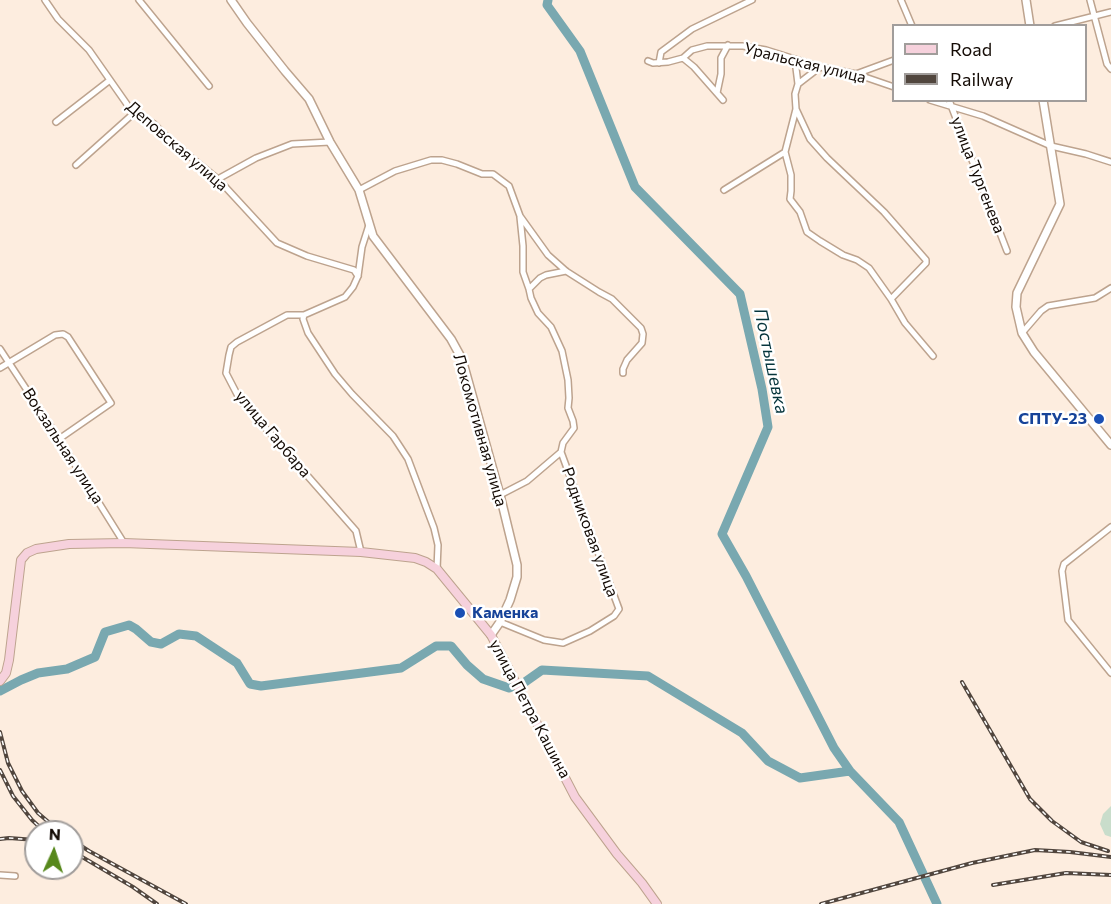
<!DOCTYPE html>
<html>
<head>
<meta charset="utf-8">
<style>
  body { margin:0 }
  #map { position:relative; width:1111px; height:904px; overflow:hidden; background:#fdeddf; font-family:Commissioner,sans-serif }
  canvas { display:block }
  .legend { position:absolute; left:892px; top:24px; width:195px; height:78px; box-sizing:border-box; background:#fff; border:2px solid #a19d9b; margin:0; padding:8px 10px; list-style:none; font-size:18px; color:#140b05 }
  .legend li { display:flex; align-items:center; gap:12px; height:30px }
  .legend b { width:30px; border:2px solid #a19d9b }
  .north { position:absolute; left:24px; top:820px; width:60px; height:60px; box-sizing:border-box; background:#fff; border:2px solid #a19d9b; border-radius:50%; rotate:3deg; font-size:16px; font-weight:700; line-height:24px; text-align:center; color:#140b05 }
  .north::after { content:''; display:block; margin:auto; width:21px; height:27px; background:#57881c; clip-path:polygon(50% 0,100% 100%,50% 72%,0 100%) }
</style>
</head>
<body>
<div id="map">
<canvas width="1111" height="904"></canvas>
<ul class="legend">
<li><b style="height:8px;background:#f6d1dc"></b>Road</li>
<li><b style="height:8px;background:#51463e"></b>Railway</li>
</ul>
<div class="north">N</div>
</div>
<script>
const c = document.querySelector('canvas').getContext('2d');
c.lineJoin = 'round';
function paint(path, color) {
  c.fillStyle = color;
  c.fill(path, 'evenodd');
}
function poly(rows) {
  const path = new Path2D();
  for (const r of rows) {
    path.moveTo(r[0], r[1]);
    for (let i = 2; i < r.length; i += 2) path.lineTo(r[i], r[i + 1]);
  }
  return path;
}
function stroke(path, color, width, dash) {
  c.strokeStyle = color;
  c.lineWidth = width;
  c.lineCap = dash ? 'butt' : 'round';
  c.setLineDash(dash || []);
  c.stroke(path);
}
function drawText(font, color, halo, rows, align = 'center') {
  c.font = font + ' Commissioner,sans-serif';
  c.lineWidth = 5;
  c.setLineDash([]);
  c.textBaseline = 'middle';
  c.strokeStyle = halo;
  c.fillStyle = color;
  for (const [text, x, y, turn = 0] of rows) {
    c.save();
    c.translate(x, y);
    c.rotate((+turn || 0) * Math.PI / 180);
    c.textAlign = isNaN(turn) ? turn : align;
    if (halo) c.strokeText(text, 0, 0);
    c.fillText(text, 0, 0);
    c.restore();
  }
}
paint(poly([
  [1111,806,1111,837,1105,835,1100,824,1103,814]
]), '#c9ddcb');
stroke(poly([
  [548,0,547,5,580,51,635,187,740,294,762,389,768,427,722,534,746,576,834,748,850,771,899,822,937,904],
  [0,691,21,680,38,673,67,669,95,657,105,632,129,625,136,629,151,642,161,644,179,634,196,636,237,663,250,684,261,686,401,668,436,646,451,646,467,665,483,679,509,688,525,682,542,670,648,676,742,733,768,761,800,778,850,771]
]), '#79a8b0', 9);
const minor = poly([
  [45,0,58,19,89,50,131,110,154,124,172,142,218,179,277,243,307,256,354,270,358,276],
  [139,0,209,86],
  [901,0,912,26],
  [1090,0,1107,64,1111,69],
  [1055,26,1111,12],
  [683,58,694,67,723,100],
  [795,60,798,84],
  [648,61,653,63,668,62,683,58,692,50,707,46,743,46,766,50,820,67,856,74,894,87],
  [659,63,661,52,692,29,752,0],
  [856,74,894,60],
  [717,93,721,74,721,58,728,45],
  [930,100,983,116,1051,146,1086,154,1111,162],
  [949,100,1007,251],
  [796,109,810,139,827,158,884,212,926,260,926,263,891,299],
  [56,122,110,80],
  [785,152,791,175,791,191,790,199,800,212,807,232,820,241,843,255,857,260,869,268,891,299,905,323,933,356],
  [76,165,134,113],
  [218,179,256,158,292,144,330,142],
  [359,190,395,171,431,160,442,160,457,164,482,174,493,174,509,186,520,216,548,255,566,271,599,292,612,299,641,328,643,334,642,343,627,360,623,369,623,373],
  [724,190,785,152,796,109,795,94,798,84,820,67],
  [520,217,523,246,523,272,529,289],
  [369,225,362,247,358,276,353,287,345,297,304,315,303,319,308,333,335,374,352,394,393,436,408,459,434,528,438,545,437,569],
  [304,315,287,315,237,342,231,347,229,355,226,373,239,398,356,531,361,552],
  [1022,333,1041,311,1048,306,1095,298,1111,288],
  [0,349,59,439,124,543],
  [0,368,55,335,63,334,68,337,111,403,59,439],
  [500,495,527,481,561,452],
  [1111,527,1064,564,1062,571,1068,620,1111,673],
  [500,622,544,640,563,643,590,631,614,616,619,609,561,452,563,443,574,428,573,421,568,408,569,398,568,380,562,351,551,327,538,313,531,298,529,289,540,278,546,275,566,271],
  [0,875,15,876]
]);
const tertiary = poly([
  [231,0,247,23,285,71,309,99,330,142,359,190,373,236,451,339,462,359,500,495,517,565,517,577,510,600,500,622,491,635],
  [1026,0,1030,26],
  [1043,100,1060,204,1017,293,1016,307,1022,333,1034,352,1111,445]
]);
const secondary = poly([
  [0,681,6,673,9,660,21,560,27,553,36,549,69,544,124,543,361,552,415,558,426,562,437,569,491,635,575,797,617,854,642,883,657,904]
]);
stroke(minor, '#bda38e', 8);
stroke(tertiary, '#bda38e', 10);
stroke(secondary, '#bda38e', 10);
stroke(minor, '#fff', 5);
stroke(tertiary, '#fff', 7);
stroke(secondary, '#f6d1dc', 8);
const rail = poly([
  [962,682,1030,799,1052,821,1081,842,1108,851],
  [0,732,8,763,22,791,38,813,60,832],
  [0,770,13,796,32,820,45,832],
  [0,839,9,838,36,840],
  [72,840,89,851,186,904],
  [72,851,133,887,157,904],
  [993,885,1066,873,1111,875],
  [821,904,972,863,1035,850,1070,852,1111,857]
]);
stroke(rail, '#51463e', 4);
stroke(rail, '#fff', 1.5, [4.5]);
for (const [x, y, r, color] of [
  [1099,419,6,"#1a4fb4"],
  [460,613,6,"#1a4fb4"]
]) {
  const dot = new Path2D();
  dot.arc(x, y, r, 0, 2 * Math.PI);
  c.fillStyle = color;
  c.fill(dot);
  stroke(dot, '#fff', 2);
}
drawText('16px', '#140b05', '#fff', [
  ["Уральская улица",805,63,14],
  ["Деповская улица",177,146,41],
  ["улица Тургенева",978,175,69],
  ["Локомотивная улица",480,430,74],
  ["улица Гарбара",273,434,50],
  ["Вокзальная улица",63,446,57],
  ["Родниковая улица",590,532,70],
  ["улица Петра Кашина",530,709,62]
]);
drawText('bold 16px', '#164399', '#fff', [
  ["СПТУ-23",1087,419],
  ["Каменка",472,613,"left"]
], 'right');
drawText('italic 18px', '#06353c', '#fff', [
  ["Постышевка",771,361,78]
]);
</script>
</body>
</html>
